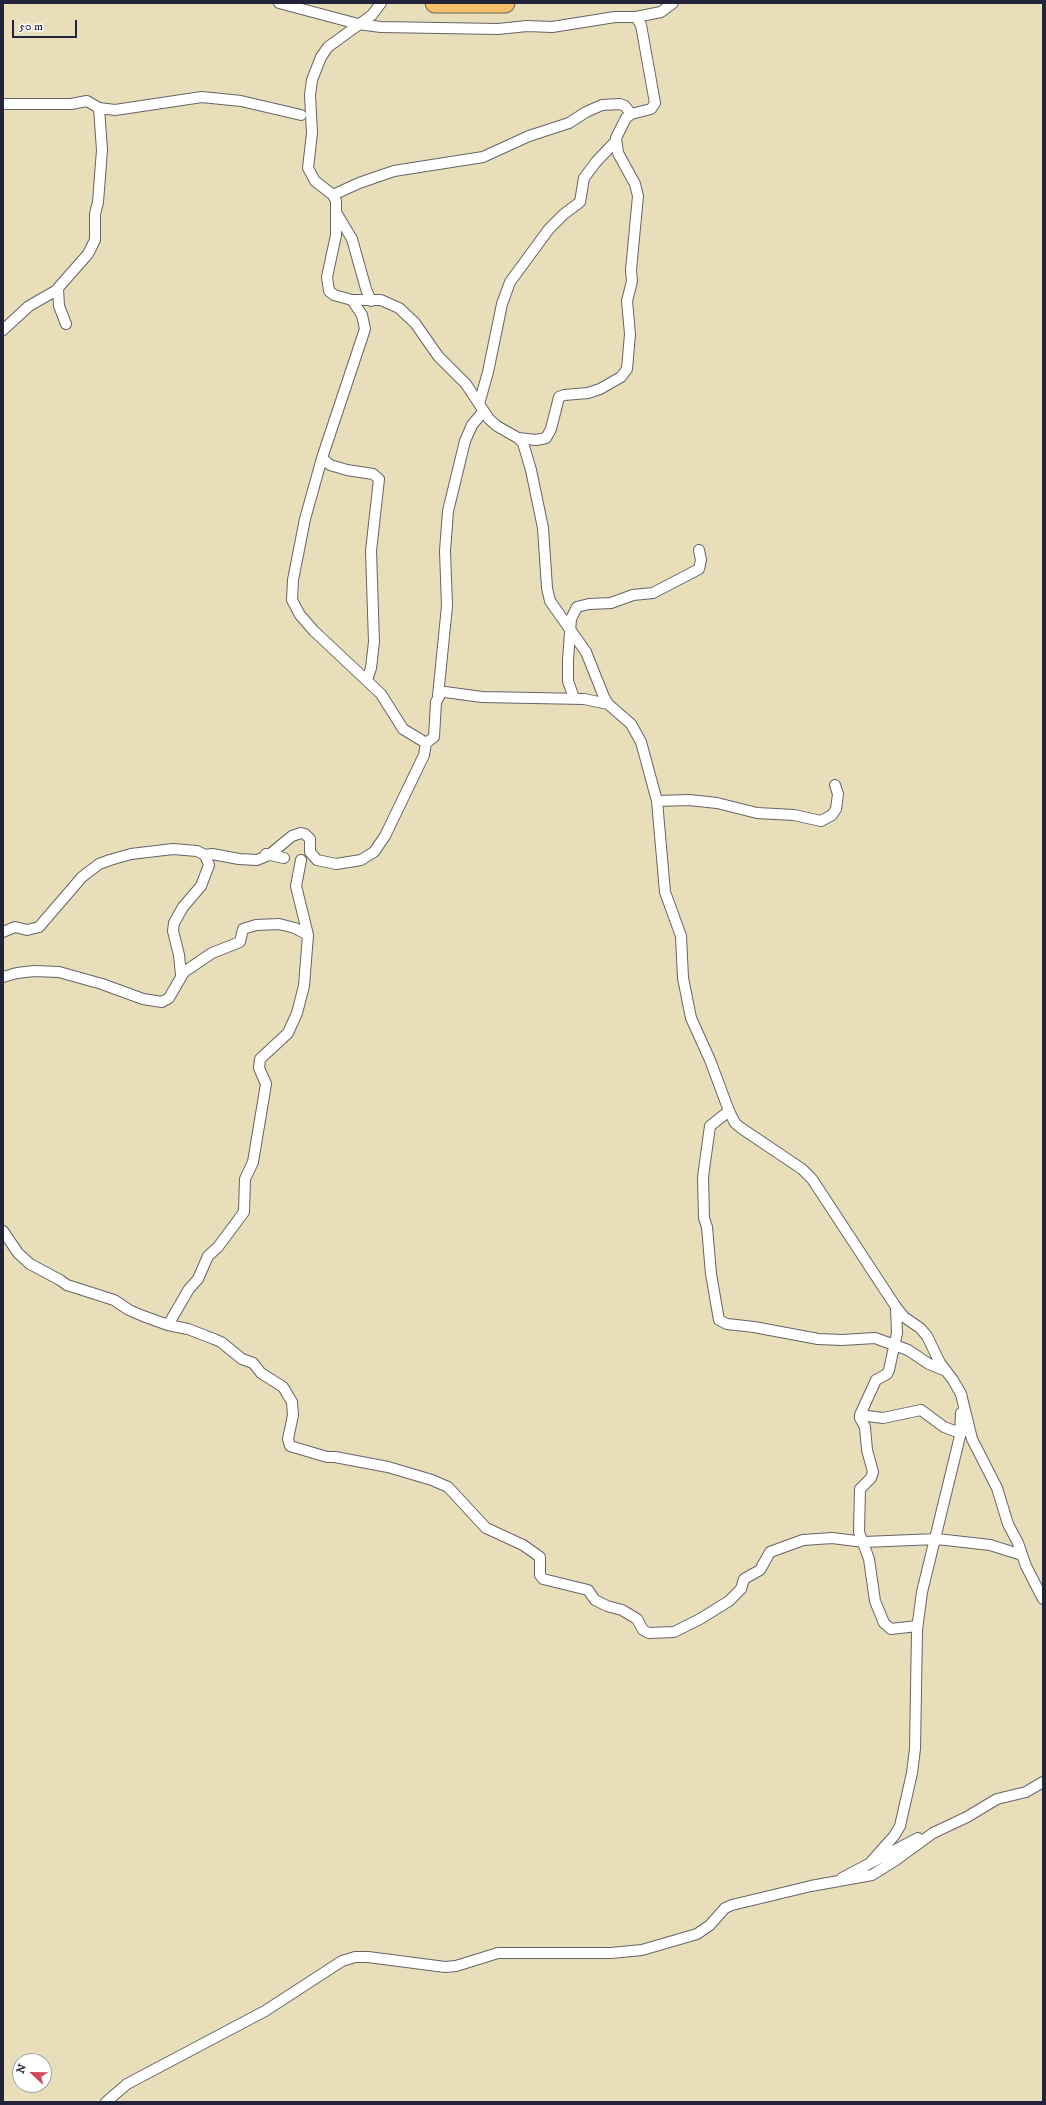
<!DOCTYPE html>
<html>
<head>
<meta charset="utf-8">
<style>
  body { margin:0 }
  #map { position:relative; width:1046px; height:2105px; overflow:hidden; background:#e8deb9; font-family:"IM FELL DW Pica",serif }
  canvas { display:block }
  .frame { position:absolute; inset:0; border:4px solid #22223b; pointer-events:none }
  .north { position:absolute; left:12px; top:2053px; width:40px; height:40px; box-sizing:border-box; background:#fff; border:1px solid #a7a7b1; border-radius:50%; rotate:292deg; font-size:11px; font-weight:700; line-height:16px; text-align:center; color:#22223b }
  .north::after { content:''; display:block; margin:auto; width:14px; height:18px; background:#d1495b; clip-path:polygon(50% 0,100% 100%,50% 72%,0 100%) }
  .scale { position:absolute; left:12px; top:20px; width:65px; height:18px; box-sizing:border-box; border:2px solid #22223b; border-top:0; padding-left:5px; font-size:12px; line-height:14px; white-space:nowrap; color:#22223b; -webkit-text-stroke:3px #fff; paint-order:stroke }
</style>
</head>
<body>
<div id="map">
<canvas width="1046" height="2105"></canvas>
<div class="frame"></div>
<div class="north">N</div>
<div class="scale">50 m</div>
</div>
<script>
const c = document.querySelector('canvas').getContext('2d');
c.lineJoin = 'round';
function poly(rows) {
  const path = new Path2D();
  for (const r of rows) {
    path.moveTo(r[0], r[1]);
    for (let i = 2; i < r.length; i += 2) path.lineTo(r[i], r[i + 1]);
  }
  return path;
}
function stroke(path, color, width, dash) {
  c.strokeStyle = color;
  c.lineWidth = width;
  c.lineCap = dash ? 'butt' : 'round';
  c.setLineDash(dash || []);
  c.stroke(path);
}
const street = poly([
  [279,3,358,24,381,27,498,29,527,26,552,27,615,17,636,17,661,12,673,3],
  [381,3,372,15,328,47,321,57,312,80,310,95,312,133,308,168,315,181,333,195,336,201,336,235,327,277,329,291,334,295,352,300,381,300,399,308,415,323,438,356,466,384,489,419,497,426,518,438,523,443,531,470,543,528,547,588,550,601,586,652,604,697,608,704,631,724,641,742,657,801,665,892,681,936,683,978,691,1018,710,1060,729,1111,735,1123,741,1128,802,1169,812,1179,896,1307,904,1317,920,1328,927,1336,940,1363,953,1380,961,1394,972,1439,997,1488,1008,1524,1018,1543,1026,1566,1043,1599],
  [3,104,71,104,87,101,99,108,115,110,202,97,241,101,301,115],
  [333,195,359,183,394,171,483,157,529,136,569,123,586,112,602,105,620,104,625,106,631,114],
  [337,214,352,239,366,289,371,301],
  [352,300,362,315,365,329,322,458,330,465,347,470,373,474,379,479,371,551,374,642,371,668,367,680],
  [66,324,59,306,58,288,88,254,95,240,95,214,98,202,102,150,99,108],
  [3,330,29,306,57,290],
  [479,404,488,372,502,304,510,282,549,229,564,214,580,202,584,178,596,162,615,142],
  [518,438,536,440,546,438,551,429,559,397,564,395,588,393,600,389,621,377,627,369,630,334,627,301,632,281,631,270,638,196,635,184,618,153,616,138,626,118,631,114,651,109,655,103,641,25,636,17],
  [438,696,447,606,445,551,448,511,465,441,472,425,483,412],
  [574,698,568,681,568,660,571,619,577,607,589,604,611,603,633,595,653,593,699,569,701,560,699,550],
  [426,743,434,737,436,702,441,693,445,692,482,697,584,699,608,704],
  [657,801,689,800,717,803,757,813,794,815,821,821,832,815,836,809,838,794,835,785],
  [266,854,284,858],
  [205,855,212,854,239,859,257,860,269,855,292,836,301,833,305,834,310,839,310,852,317,860,336,864,361,860,374,852,385,836,424,755,426,743,403,729,381,694,314,631,300,615,292,600,293,580,305,519,322,458],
  [3,932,15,927,27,930,39,927,82,877,99,864,110,860,131,854,173,849,197,851,205,855,209,865,201,886,183,907,174,923,173,931,179,955,181,975],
  [3,977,17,973,34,971,59,972,102,984,143,999,162,1002,169,998,184,972,212,953,240,942,243,929,256,925,279,924,295,928,308,935],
  [729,1111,710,1126,703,1177,704,1218,707,1227,711,1274,719,1320,727,1324,754,1327,818,1339,842,1340,875,1338,908,1350,929,1364,944,1370],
  [3,1231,18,1253,30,1264,60,1280,67,1285,114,1300,129,1310,143,1316,168,1325,188,1329,214,1339,221,1342,242,1359,253,1363,261,1373,283,1387,292,1402,293,1415,288,1439,290,1446,327,1457,335,1457,388,1467,432,1480,448,1487,486,1528,523,1545,540,1557,540,1575,543,1579,588,1590,595,1600,607,1606,622,1610,637,1619,643,1630,649,1633,674,1632,700,1619,729,1601,741,1589,744,1579,760,1570,770,1552,803,1540,832,1538,864,1542,937,1539,990,1545,1022,1555],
  [896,1307,897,1333,889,1370,887,1374,876,1380,860,1415,860,1418,865,1427,867,1450,873,1472,871,1478,860,1489,859,1532,869,1559,875,1601,884,1623,891,1629,917,1626],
  [168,1325,189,1289,198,1279,208,1256,218,1247,244,1212,245,1179,253,1162,266,1084,259,1068,260,1059,288,1033,297,1013,304,986,308,935,296,886,301,860],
  [860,1415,883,1418,921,1410,944,1427,960,1433,965,1431],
  [870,1863,894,1836,900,1826,912,1773,915,1749,917,1630,922,1592,960,1436,961,1413],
  [842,1878,918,1838],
  [106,2102,127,2084,265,2011,342,1961,355,1957,368,1957,445,1967,456,1966,498,1953,611,1953,642,1950,697,1934,710,1925,725,1908,732,1905,811,1886,872,1875,896,1860,933,1833,967,1817,997,1799,1026,1792,1043,1782]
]);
const highway = poly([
  [435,3,505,3]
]);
stroke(street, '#676467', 12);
stroke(highway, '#676467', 21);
stroke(street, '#fff', 10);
stroke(highway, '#f6c06b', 19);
</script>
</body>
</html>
